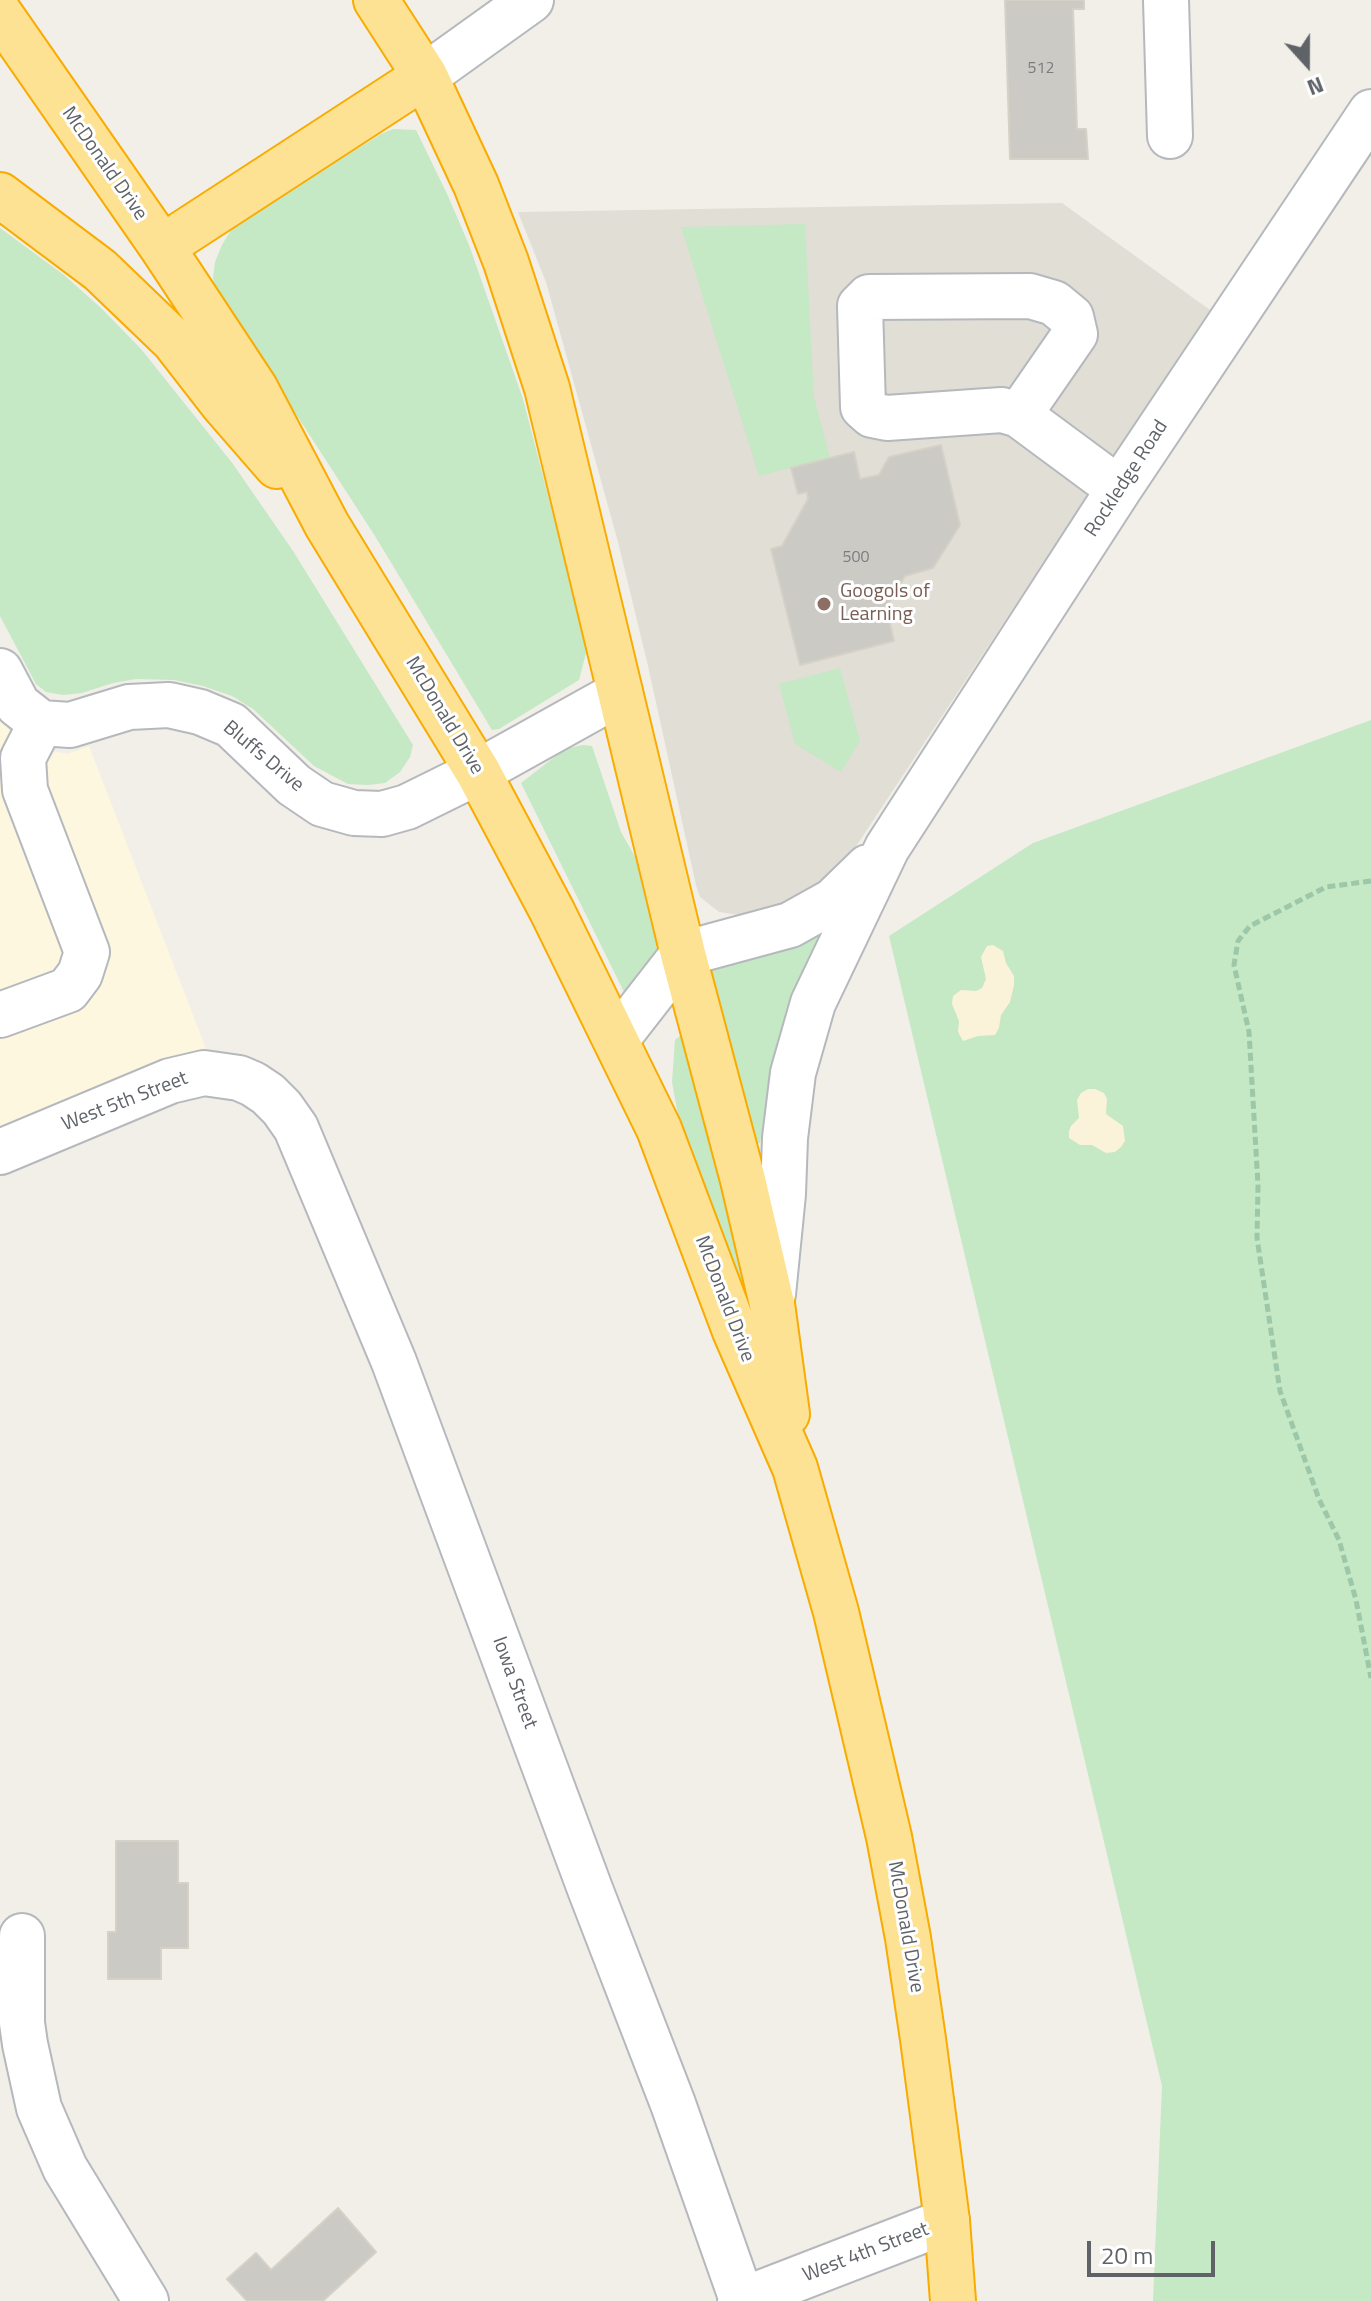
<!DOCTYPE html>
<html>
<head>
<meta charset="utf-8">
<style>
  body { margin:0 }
  #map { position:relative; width:1371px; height:2301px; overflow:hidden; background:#f1efe8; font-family:"Titillium Web",sans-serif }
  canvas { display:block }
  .north { position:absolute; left:1267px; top:24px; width:80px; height:80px; -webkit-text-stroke:6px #fff; paint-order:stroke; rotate:159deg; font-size:22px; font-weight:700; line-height:32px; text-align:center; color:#5f6368 }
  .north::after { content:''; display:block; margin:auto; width:28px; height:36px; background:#5f6368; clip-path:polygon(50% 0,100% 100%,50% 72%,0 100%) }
  .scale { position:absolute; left:1087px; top:2241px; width:128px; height:36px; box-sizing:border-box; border:4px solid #5f6368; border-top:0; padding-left:10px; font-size:24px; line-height:28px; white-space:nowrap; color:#5f6368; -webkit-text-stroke:6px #fff; paint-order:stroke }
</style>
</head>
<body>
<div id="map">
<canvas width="1371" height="2301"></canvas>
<div class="north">N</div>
<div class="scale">20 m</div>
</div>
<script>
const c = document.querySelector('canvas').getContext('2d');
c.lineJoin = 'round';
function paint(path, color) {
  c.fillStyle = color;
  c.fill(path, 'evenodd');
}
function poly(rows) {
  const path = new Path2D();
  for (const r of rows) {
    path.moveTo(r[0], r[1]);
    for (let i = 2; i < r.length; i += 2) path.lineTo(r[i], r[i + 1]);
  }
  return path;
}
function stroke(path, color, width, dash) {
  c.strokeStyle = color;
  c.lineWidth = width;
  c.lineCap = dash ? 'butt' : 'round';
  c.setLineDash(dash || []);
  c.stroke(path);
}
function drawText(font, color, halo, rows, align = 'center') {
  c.font = font + ' "Titillium Web",sans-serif';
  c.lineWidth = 6;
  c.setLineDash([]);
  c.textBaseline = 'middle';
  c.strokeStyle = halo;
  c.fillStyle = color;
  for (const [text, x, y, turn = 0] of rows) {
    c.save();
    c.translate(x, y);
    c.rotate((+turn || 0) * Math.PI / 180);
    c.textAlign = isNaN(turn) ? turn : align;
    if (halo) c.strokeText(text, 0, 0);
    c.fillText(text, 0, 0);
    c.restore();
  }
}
paint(poly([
  [0,718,14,737,38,749,68,754,89,746,208,1054,0,1133]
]), '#fef7e0');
paint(poly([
  [1062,203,1210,310,853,851,825,882,771,912,747,916,719,912,700,897,696,885,648,666,618,542,546,282,518,212]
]), '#e1ded6');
paint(poly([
  [393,129,416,130,448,196,469,245,523,399,584,635,586,653,579,680,499,729,492,730,375,536,215,289,213,278,215,262,222,245,231,230,251,214,381,134],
  [805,224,814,397,830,458,759,476,681,227],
  [0,228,64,275,102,309,141,349,233,464,293,551,413,745,410,757,400,772,385,783,368,785,348,784,314,766,253,709,232,696,203,686,174,680,136,679,113,683,82,693,63,695,46,692,36,684,0,616],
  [840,668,860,741,841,772,795,744,779,684],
  [1371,720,1371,2301,1153,2301,1162,2086,889,936,1033,843],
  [583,745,592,746,621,832,638,862,665,947,640,970,624,992,521,783,557,755,569,748],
  [832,924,767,1103,760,1143,755,1144,708,971,760,956,789,945],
  [681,1035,685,1037,731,1216,746,1288,745,1292,743,1291,690,1157,678,1115,672,1082,675,1040]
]), '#c5e8c5');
paint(poly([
  [993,945,1003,951,1006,963,1014,976,1014,985,1010,1002,1001,1015,999,1028,995,1035,978,1036,963,1041,958,1032,959,1021,952,1004,953,996,961,990,976,991,982,988,986,979,981,957,987,946],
  [1088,1089,1095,1089,1104,1093,1107,1099,1106,1114,1123,1126,1125,1141,1121,1147,1115,1152,1106,1153,1092,1145,1080,1145,1069,1138,1069,1131,1071,1126,1079,1118,1077,1100,1081,1093]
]), '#fbf3d9');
const building = poly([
  [1005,0,1084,0,1084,9,1073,9,1077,129,1086,129,1088,159,1010,159,1005,0],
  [941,445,960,525,933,568,905,576,886,607,894,641,800,665,771,549,782,546,808,499,807,492,798,494,791,468,854,452,860,479,879,475,889,457,941,445],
  [116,1841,178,1841,178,1883,188,1883,188,1948,161,1948,161,1979,108,1979,108,1932,116,1932,116,1841],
  [338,2208,376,2252,323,2301,247,2301,227,2279,256,2253,271,2270,338,2208]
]);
paint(building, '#cccac5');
stroke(building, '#d6d1c6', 2);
const minor = poly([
  [1166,0,1170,136],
  [425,76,531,0],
  [1019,415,1075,334,1071,317,1054,303,1030,296,869,297,860,306,863,407,872,415,887,418,1002,410,1019,415,1119,489],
  [0,671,18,705,41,723,70,725,129,707,169,705,200,712,231,725,294,785,322,804,354,813,382,814,407,807,478,772,620,693],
  [0,1015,68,990,80,974,87,952,25,790,23,758,41,723],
  [616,1040,683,954,790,925,833,901,868,867],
  [0,1152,170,1081,204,1073,239,1078,253,1084,268,1094,282,1108,296,1128,394,1362,590,1889,673,2104,742,2300],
  [773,1294,783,1194,785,1138,793,1073,813,1003,887,848,1119,489,1371,112],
  [22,1936,22,2023,25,2044,39,2108,65,2168,146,2301],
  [740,2301,947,2221]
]);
const highway = poly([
  [376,0,425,76,476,185,506,262,547,388,683,954,743,1180,772,1304,787,1414],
  [0,14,162,247,255,388,327,525,478,772,552,911,659,1129,735,1331,795,1468,836,1612,889,1837,908,1938,923,2039,947,2221,953,2301],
  [0,195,100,270,174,341,223,404,277,466],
  [162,247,425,76]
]);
stroke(minor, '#b5b8bc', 48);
stroke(highway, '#f9ab00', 48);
stroke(poly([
  [1371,881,1326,887,1250,926,1238,941,1234,965,1249,1032,1258,1185,1257,1238,1280,1391,1319,1499,1339,1540,1356,1600,1371,1678]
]), '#9cc7a9', 5, [8, 4]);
stroke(minor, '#fff', 44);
stroke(highway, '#fde293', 44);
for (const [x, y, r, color] of [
  [824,604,8,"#8d6e63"]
]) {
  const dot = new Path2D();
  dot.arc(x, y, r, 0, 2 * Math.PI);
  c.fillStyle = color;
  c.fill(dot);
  stroke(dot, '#fff', 3);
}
drawText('16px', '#7a7d7f', null, [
  ["512",1041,69],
  ["500",856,558]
]);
drawText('20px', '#5f6368', '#fff', [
  ["McDonald Drive",104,164,55],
  ["Rockledge Road",1127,479,-57],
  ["McDonald Drive",444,716,59],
  ["Bluffs Drive",263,757,40],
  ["West 5th Street",125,1102,-21],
  ["McDonald Drive",724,1299,69],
  ["Iowa Street",514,1683,70],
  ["McDonald Drive",905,1927,80],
  ["West 4th Street",866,2253,-21]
]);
drawText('20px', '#785e54', '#fff', [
  ["Googols of",840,592],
  ["Learning",840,615]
], 'left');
</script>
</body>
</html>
